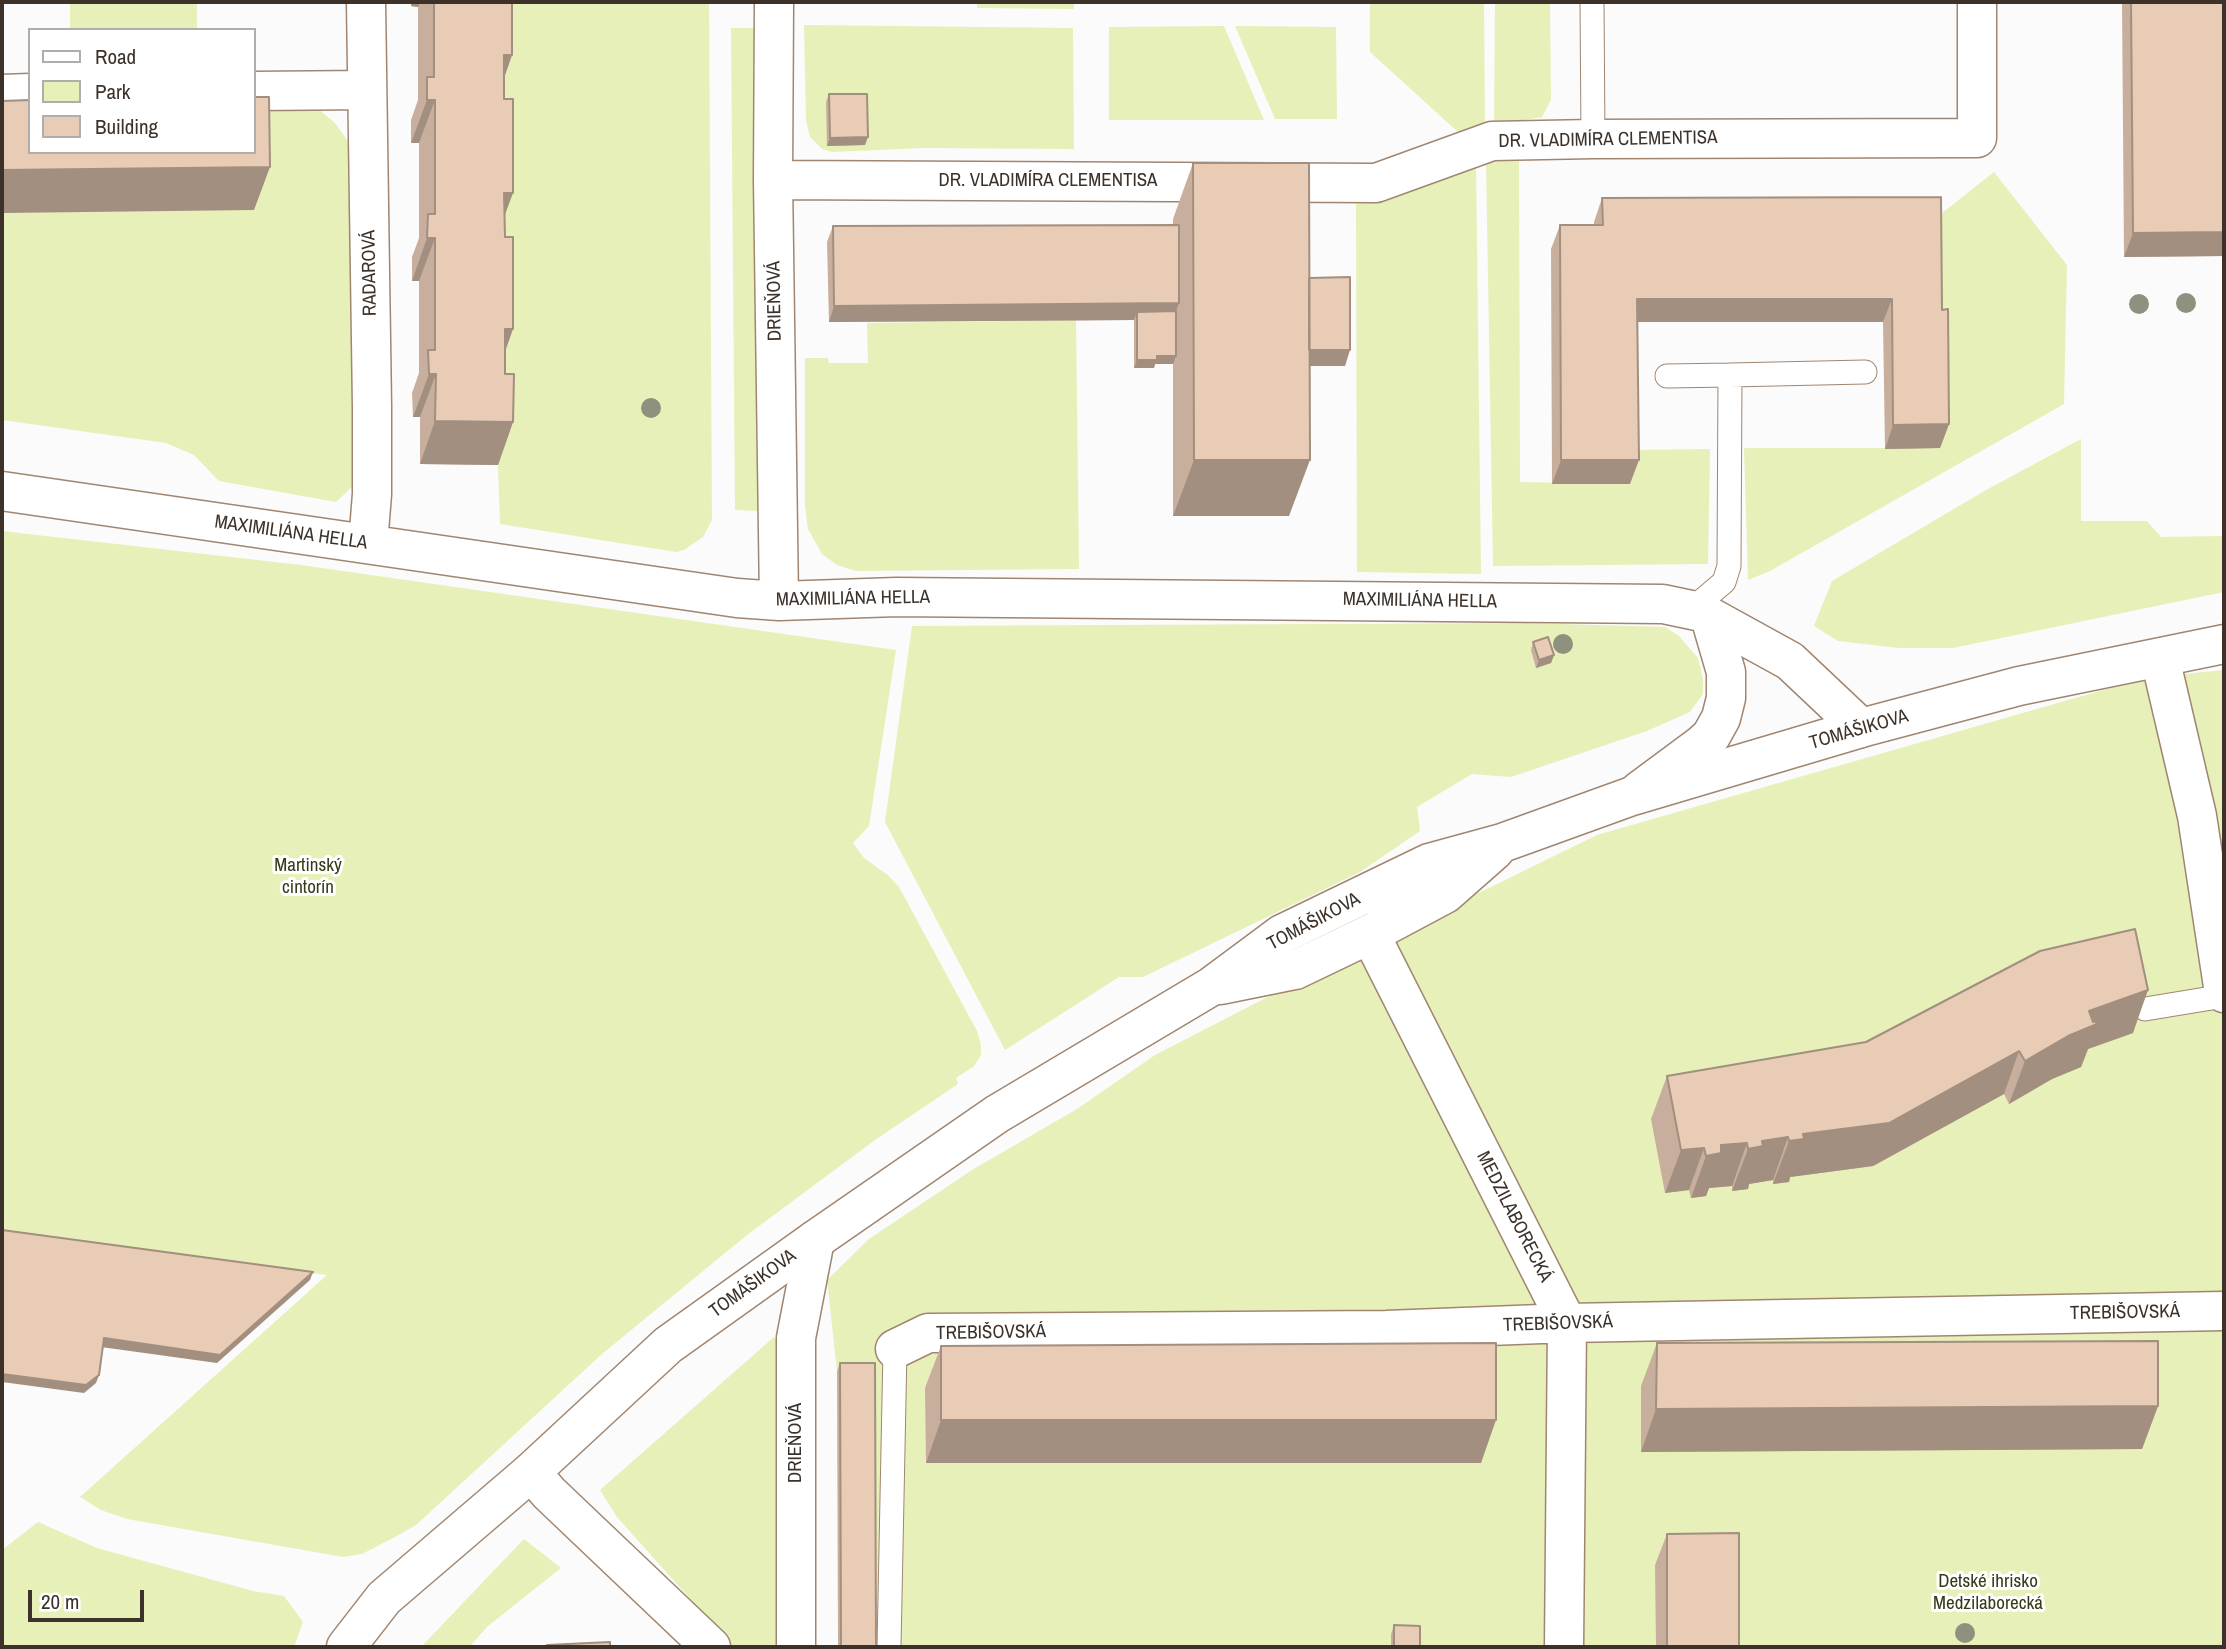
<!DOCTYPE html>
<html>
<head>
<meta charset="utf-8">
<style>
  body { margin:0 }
  #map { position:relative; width:2226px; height:1649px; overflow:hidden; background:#fbfbfb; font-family:"Archivo Narrow",sans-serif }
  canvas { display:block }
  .frame { position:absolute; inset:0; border:4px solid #3d322a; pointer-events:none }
  .legend { position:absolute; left:28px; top:28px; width:228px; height:126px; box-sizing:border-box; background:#fff; border:2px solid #b1adaa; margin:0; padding:9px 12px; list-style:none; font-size:21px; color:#3d322a }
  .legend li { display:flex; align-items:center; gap:14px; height:35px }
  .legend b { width:35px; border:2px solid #b1adaa }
  .scale { position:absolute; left:28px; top:1590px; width:116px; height:32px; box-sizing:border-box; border:4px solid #3d322a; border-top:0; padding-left:9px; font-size:21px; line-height:24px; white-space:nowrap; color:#3d322a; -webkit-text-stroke:5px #fff; paint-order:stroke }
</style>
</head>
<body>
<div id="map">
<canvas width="2226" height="1649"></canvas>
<div class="frame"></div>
<ul class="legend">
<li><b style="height:9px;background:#fff"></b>Road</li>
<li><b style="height:19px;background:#e6f0b8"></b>Park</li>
<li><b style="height:19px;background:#e8ccb6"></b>Building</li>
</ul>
<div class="scale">20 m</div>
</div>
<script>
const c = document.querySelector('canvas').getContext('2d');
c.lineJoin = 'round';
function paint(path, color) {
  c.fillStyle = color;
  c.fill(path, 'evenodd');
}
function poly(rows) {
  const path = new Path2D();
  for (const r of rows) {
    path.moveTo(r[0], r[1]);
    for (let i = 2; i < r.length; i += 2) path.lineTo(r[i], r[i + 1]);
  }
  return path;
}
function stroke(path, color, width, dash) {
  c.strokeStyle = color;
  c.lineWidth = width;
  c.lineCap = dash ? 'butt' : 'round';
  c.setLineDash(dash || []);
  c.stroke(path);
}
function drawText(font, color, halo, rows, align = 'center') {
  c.font = font + ' "Archivo Narrow",sans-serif';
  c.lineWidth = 6;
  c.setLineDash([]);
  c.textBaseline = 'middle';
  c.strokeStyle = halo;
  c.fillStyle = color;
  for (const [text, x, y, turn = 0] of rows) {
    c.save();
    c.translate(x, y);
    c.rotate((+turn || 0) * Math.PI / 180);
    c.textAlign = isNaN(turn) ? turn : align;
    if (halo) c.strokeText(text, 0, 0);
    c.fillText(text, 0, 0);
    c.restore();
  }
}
paint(poly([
  [70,2,197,2,197,30,70,30],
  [494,2,709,2,712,520,703,537,684,550,676,552,500,524,498,465],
  [977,2,1074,2,1074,9,977,8],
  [1370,2,1484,2,1485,127,1459,133,1370,52],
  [1495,2,1550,2,1551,100,1542,117,1494,125],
  [804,25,1073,28,1074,149,924,148,832,152,822,149,810,137,806,120],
  [1224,26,1264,120,1109,120,1109,27],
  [1235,26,1336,27,1337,119,1275,119],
  [731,28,755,28,759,511,735,510],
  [254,98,317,108,335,123,347,140,352,161,353,486,336,502,219,481,194,455,166,443,2,420,2,101,30,152,254,152],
  [1519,158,1520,482,1629,484,1630,450,1710,449,1708,564,1493,566,1486,162],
  [1476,164,1481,574,1357,572,1356,204],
  [1994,172,2067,265,2064,404,1770,571,1748,580,1744,448,1940,448,1932,221],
  [1076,320,1079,569,856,571,837,565,822,554,808,529,805,506,805,358,828,358,829,363,868,363,867,323],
  [2081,439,2081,521,2147,521,2161,537,2224,536,2224,592,1953,648,1899,648,1838,641,1814,626,1832,581,1986,490],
  [2,531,301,565,896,650,869,826,853,843,864,858,889,876,899,887,977,1031,981,1045,981,1055,974,1066,956,1078,958,1084,875,1140,747,1235,602,1354,416,1525,393,1538,362,1554,343,1557,127,1519,101,1510,80,1497,327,1275,2,1234],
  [1527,623,1665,627,1679,636,1698,658,1703,679,1703,694,1690,712,1647,731,1511,777,1472,774,1417,807,1420,831,1360,872,1143,977,1119,977,1005,1050,885,822,912,626],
  [2224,670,2224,1647,877,1647,872,1371,837,1371,827,1280,869,1239,972,1170,1077,1109,1155,1055,1291,985,1597,835,2145,678],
  [774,1337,782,1347,782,1647,733,1647,617,1517,600,1490],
  [38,1522,97,1548,253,1591,284,1596,303,1622,294,1647,2,1647,2,1550],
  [524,1539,561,1568,488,1626,469,1647,421,1647]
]), '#e6f0b8');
const service = poly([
  [1592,2,1593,139],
  [1730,375,1865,372],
  [1667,376,1730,375,1729,566,1724,582,1692,609],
  [2145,1009,2224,996],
  [889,1647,895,1349]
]);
const minor = poly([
  [366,2,372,407,372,494,368,544],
  [774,2,773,180,779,601],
  [254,91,367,90],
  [2,94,30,93],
  [773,180,1376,183,1492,141,1593,139,1977,138,1977,2],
  [2,491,737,598,779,601,897,597,1663,604,1701,612,1790,661,1861,728],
  [2160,658,2197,816,2224,993],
  [1639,791,1701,745,1711,736,1721,718,1726,698,1726,672,1710,617],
  [1370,934,1567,1323,1564,1647],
  [895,1349,928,1333,1386,1330,1567,1323,2224,1311]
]);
const tertiary = poly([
  [531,1472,549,1493,711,1647],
  [796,1647,796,1338,815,1240]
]);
const secondary = poly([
  [1221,985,1295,970,1370,934,1445,894,1495,850],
  [346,1647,384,1598,531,1472,668,1345,815,1240,997,1114,1212,986,1282,934,1429,863,1502,843,1632,796,1861,728,2019,686,2224,644]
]);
stroke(service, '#a08671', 25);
stroke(minor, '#a08671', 41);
stroke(tertiary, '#a08671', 41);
stroke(secondary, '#a08671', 41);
stroke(service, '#fff', 23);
stroke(minor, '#fff', 38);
stroke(tertiary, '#fff', 38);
stroke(secondary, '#fff', 38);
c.fillStyle = '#8e917e';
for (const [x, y] of [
  [2186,303],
  [2139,304],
  [651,408],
  [1563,644],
  [1965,1633]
]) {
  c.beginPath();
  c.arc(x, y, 10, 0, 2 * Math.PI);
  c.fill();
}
paint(poly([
  [411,2,512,2,512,55,504,78,505,374,513,422,498,465,420,464,420,417,413,417,412,393,419,373,419,281,412,281,412,257,419,238,419,143,411,143,411,120,418,100,418,7,411,6],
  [2122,2,2224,2,2224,256,2124,257],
  [829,94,865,145,827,146,826,102],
  [1193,163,1309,278,1345,366,1309,366,1289,516,1173,516,1173,364,1155,364,1154,368,1134,368,1134,320,829,322,827,242,833,226,1173,225,1173,219],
  [1602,198,1942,310,1949,424,1940,448,1885,449,1883,322,1637,322,1630,484,1552,484,1551,249,1560,225,1594,225,1594,222],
  [1533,642,1554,655,1551,663,1536,668,1531,650],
  [2133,1033,2088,1049,2081,1067,2052,1079,2009,1104,2004,1094,1873,1166,1790,1177,1789,1182,1773,1184,1773,1180,1749,1184,1748,1189,1732,1191,1732,1186,1709,1188,1706,1196,1691,1198,1689,1190,1665,1193,1651,1119,1667,1076],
  [1657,1343,2158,1406,2142,1449,1641,1452,1641,1386],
  [941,1346,1481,1463,926,1463,925,1388],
  [840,1363,876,1647,838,1647,837,1371],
  [1667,1534,1739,1647,1656,1647,1655,1565],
  [1394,1625,1420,1647,1391,1647,1391,1634]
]), '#c8af9d');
paint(poly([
  [412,2,420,2,418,7,411,6],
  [504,55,512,55,497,98],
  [427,100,435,100,419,143,411,143],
  [868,137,865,145,827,146,830,138],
  [270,167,254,210,2,213,2,170],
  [504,193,513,193,497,236],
  [2224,232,2224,256,2124,257,2133,233],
  [427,238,435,238,419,281,412,281],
  [1637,299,1892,299,1883,322,1628,322],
  [1179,303,1173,319,1137,312,1134,320,829,322,834,306],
  [505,329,513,329,498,372],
  [1295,350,1350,350,1345,366,1289,366],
  [1157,356,1176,356,1173,364,1155,364,1154,368,1134,368,1137,360],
  [429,374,436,374,420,417,413,417],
  [435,421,513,422,498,465,420,464],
  [1949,424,1940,448,1885,449,1893,425],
  [1194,460,1310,460,1289,516,1173,516],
  [1561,460,1639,460,1630,484,1552,484],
  [1554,655,1551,663,1536,668,1539,660],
  [2148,990,2133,1033,2088,1049,2081,1067,2052,1079,2009,1104,2025,1061,2068,1036,2089,1011],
  [2019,1051,2004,1094,1873,1166,1790,1177,1789,1182,1773,1184,1789,1141,1803,1134],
  [1788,1137,1773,1180,1749,1184,1748,1189,1732,1191,1748,1149,1762,1141],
  [1747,1143,1732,1186,1709,1188,1706,1196,1691,1198,1706,1156,1721,1145],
  [1704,1148,1689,1190,1665,1193,1681,1150],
  [313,1272,310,1280,217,1363,101,1347,104,1338],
  [2,1374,99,1375,96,1383,84,1393,2,1382],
  [2158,1406,2142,1449,1641,1452,1656,1409],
  [941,1420,1496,1420,1481,1463,926,1463]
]), '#a28f7f');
const building = poly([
  [434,2,512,2,512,55,504,55,504,99,513,99,513,193,504,193,505,237,513,237,513,329,505,329,505,374,514,374,513,422,435,421,436,374,429,374,428,350,435,350,435,238,427,238,428,214,435,214,435,100,427,100,427,77,434,77,434,2],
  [2131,2,2224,2,2224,232,2133,233,2131,2],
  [829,94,867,94,868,137,830,138,829,94],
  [254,97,269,97,270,167,2,170,2,101,30,100,30,152,254,152,254,97],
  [1193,163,1309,163,1310,460,1194,460,1193,163],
  [1941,197,1942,310,1948,309,1949,424,1893,425,1892,299,1637,299,1639,460,1561,460,1560,225,1603,225,1602,198,1941,197],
  [1179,225,1179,303,834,306,833,226,1179,225],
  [1350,277,1350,350,1309,350,1309,278,1350,277],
  [1176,311,1176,356,1157,356,1157,360,1137,360,1137,312,1176,311],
  [1548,637,1554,655,1539,660,1533,642,1548,637],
  [2135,929,2148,990,2089,1011,2093,1022,2095,1021,2097,1024,2068,1036,2025,1061,2019,1051,1889,1123,1803,1134,1804,1139,1789,1141,1788,1137,1762,1141,1763,1146,1748,1149,1747,1143,1721,1145,1721,1153,1706,1156,1704,1148,1681,1150,1667,1076,1866,1042,2040,951,2135,929],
  [2,1230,313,1272,220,1355,104,1338,99,1375,86,1385,2,1374,2,1230],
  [2158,1341,2158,1406,1656,1409,1657,1343,2158,1341],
  [1496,1343,1496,1420,941,1420,941,1346,1496,1343],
  [840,1363,875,1363,876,1647,841,1647,840,1363],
  [1739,1533,1739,1647,1667,1647,1667,1534,1739,1533],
  [1394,1625,1420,1626,1420,1647,1394,1647,1394,1625],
  [610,1642,610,1647,547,1647,547,1645,610,1642]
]);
paint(building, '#e8ccb6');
stroke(building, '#a28f7f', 2);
drawText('19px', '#3d322a', '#fff', [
  ["DR. VLADIMÍRA CLEMENTISA",1608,140,-1],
  ["DR. VLADIMÍRA CLEMENTISA",1048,181],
  ["RADAROVÁ",370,273,-91],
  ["DRIEŇOVÁ",775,301,-91],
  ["MAXIMILIÁNA HELLA",291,533,8],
  ["MAXIMILIÁNA HELLA",853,599,-1],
  ["MAXIMILIÁNA HELLA",1420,601,1],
  ["TOMÁŠIKOVA",1859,730,-16],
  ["TOMÁŠIKOVA",1314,922,-28],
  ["MEDZILABORECKÁ",1514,1217,63],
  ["TOMÁŠIKOVA",753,1284,-36],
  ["TREBIŠOVSKÁ",2125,1313,-1],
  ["TREBIŠOVSKÁ",1558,1324,-2],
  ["TREBIŠOVSKÁ",991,1333,-1],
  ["DRIEŇOVÁ",796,1443,-90]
]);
drawText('19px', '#353b17', '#fff', [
  ["Martinský",308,866],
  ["cintorín",308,888],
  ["Detské ihrisko",1988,1582],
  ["Medzilaborecká",1988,1604]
]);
</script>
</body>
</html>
